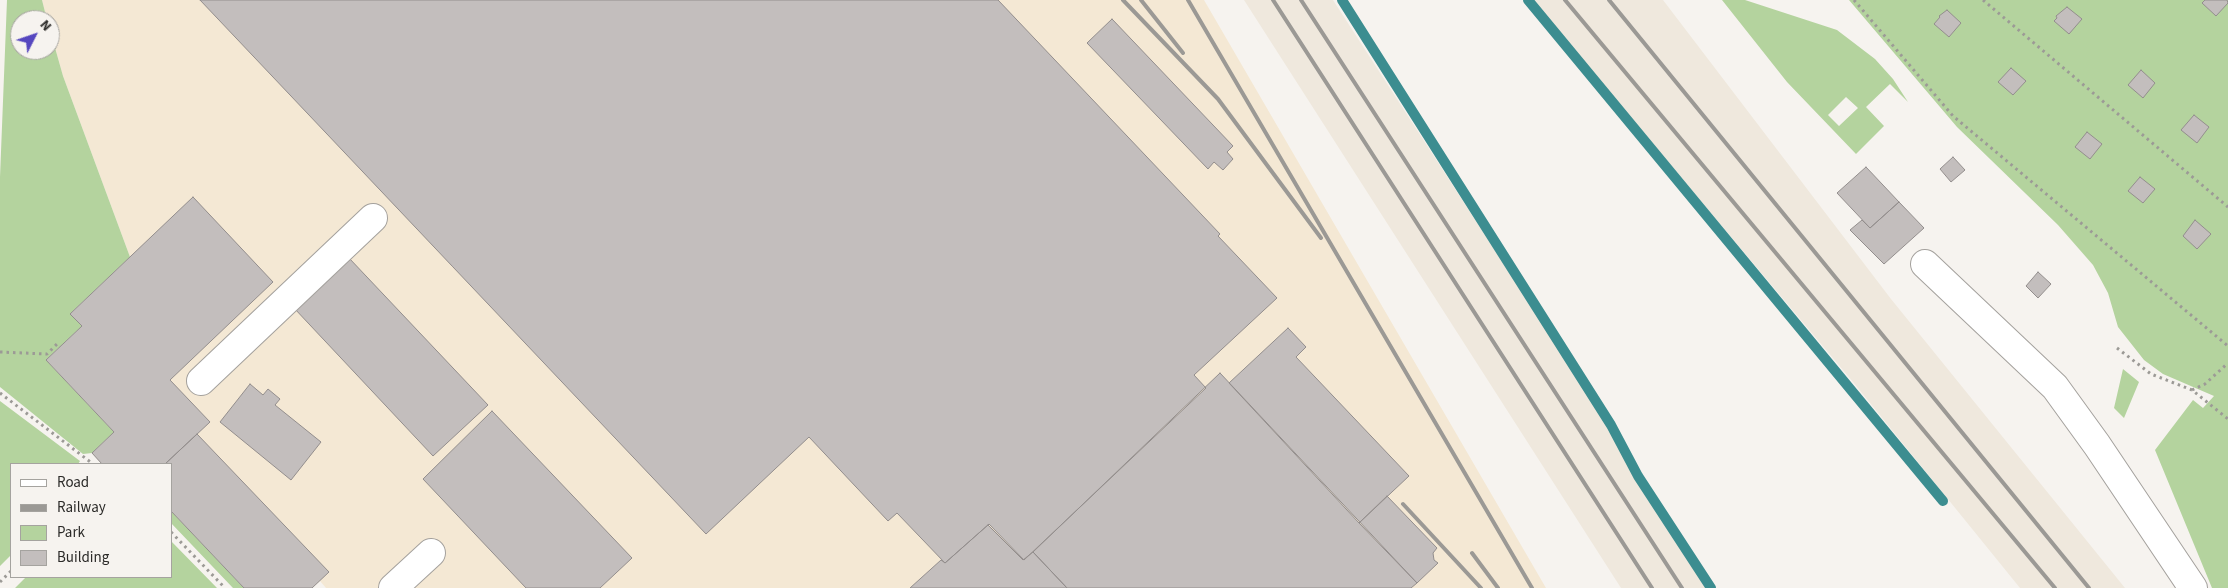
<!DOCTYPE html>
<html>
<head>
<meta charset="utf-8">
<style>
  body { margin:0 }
  #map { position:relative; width:2228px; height:588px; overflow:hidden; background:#f6f3ef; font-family:"Source Sans 3",sans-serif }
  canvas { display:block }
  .legend { position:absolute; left:10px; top:463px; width:162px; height:115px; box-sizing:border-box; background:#f6f3ef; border:1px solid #a5a39f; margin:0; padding:6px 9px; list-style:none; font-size:15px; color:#2b2a28 }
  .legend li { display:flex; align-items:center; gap:10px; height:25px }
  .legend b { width:25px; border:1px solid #a5a39f }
  .north { position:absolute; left:10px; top:10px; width:50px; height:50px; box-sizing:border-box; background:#f6f3ef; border:1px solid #a5a39f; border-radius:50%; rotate:49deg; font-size:14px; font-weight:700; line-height:20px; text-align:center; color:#2b2a28 }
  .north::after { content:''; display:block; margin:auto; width:18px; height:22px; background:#5647bf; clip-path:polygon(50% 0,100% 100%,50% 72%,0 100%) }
</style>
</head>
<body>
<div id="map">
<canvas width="2228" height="588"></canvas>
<ul class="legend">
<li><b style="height:6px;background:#fff"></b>Road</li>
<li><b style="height:6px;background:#9b9995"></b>Railway</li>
<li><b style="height:14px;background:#b4d39e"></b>Park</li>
<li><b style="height:14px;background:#c3bebd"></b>Building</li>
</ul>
<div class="north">N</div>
</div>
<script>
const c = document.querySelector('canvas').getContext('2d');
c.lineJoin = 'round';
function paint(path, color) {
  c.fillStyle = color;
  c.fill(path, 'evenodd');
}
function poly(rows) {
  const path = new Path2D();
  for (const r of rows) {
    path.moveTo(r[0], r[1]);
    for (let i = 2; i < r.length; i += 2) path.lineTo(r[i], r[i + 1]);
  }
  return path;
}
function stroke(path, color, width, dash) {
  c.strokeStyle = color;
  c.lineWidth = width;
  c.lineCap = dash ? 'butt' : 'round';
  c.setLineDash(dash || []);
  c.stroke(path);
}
paint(poly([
  [1244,0,1333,0,1713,588,1621,588],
  [1532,0,1663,0,1891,299,2125,588,2020,588,1853,382]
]), '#efe8dd');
paint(poly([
  [42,0,1204,0,1546,588,326,588,320,581,312,588,244,588,171,511,171,464,102,464,92,453,114,432,46,360,82,326,70,314,130,257,63,76,50,30,50,20,47,20]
]), '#f4e8d4');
paint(poly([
  [7,0,42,0,47,20,20,20,20,50,50,50,50,30,63,76,130,257,70,314,82,326,46,360,114,432,92,453,83,454,0,387,0,177],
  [1722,0,1745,0,1837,30,1875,59,1893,79,1908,102,1890,84,1866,107,1884,126,1856,154,1787,82],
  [1846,97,1858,108,1839,126,1828,115],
  [1849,0,2228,0,2228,588,2212,588,2155,450,2193,400,2203,408,2214,396,2163,374,2144,360,2118,327,2108,293,2093,265,2058,225,1957,127],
  [2123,369,2139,382,2124,418,2114,408],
  [0,401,80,461,78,464,11,464,11,555,0,566],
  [171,511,244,588,233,588,171,523],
  [171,541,217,588,15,588,26,577,171,577]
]), '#b4d39e');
stroke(poly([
  [1342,0,1611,425,1638,476,1711,588],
  [1528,0,1943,501]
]), '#3c8d90', 10);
const building = poly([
  [200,0,998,0,1220,234,1218,236,1277,298,1194,375,1206,388,1024,560,989,524,945,563,897,513,888,521,809,437,706,534,200,0],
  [2205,0,2227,0,2228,3,2216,16,2202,3,2205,0],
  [2067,7,2082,19,2069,34,2054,21,2057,18,2056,16,2067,7],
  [1947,10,1961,23,1949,37,1934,24,1940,17,1939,16,1947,10],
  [1112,19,1233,146,1227,152,1233,159,1223,170,1214,162,1208,169,1087,43,1112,19],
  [2011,68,2026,81,2013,95,1998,82,2011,68],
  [2141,70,2155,83,2143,98,2128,85,2141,70],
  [2194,115,2209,127,2197,143,2181,130,2194,115],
  [2087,132,2102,144,2090,159,2075,147,2087,132],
  [1953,157,1965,170,1951,182,1940,169,1953,157],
  [1866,167,1899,202,1870,228,1837,193,1866,167],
  [2140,177,2155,189,2143,203,2128,191,2140,177],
  [193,197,273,282,170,380,210,422,165,464,102,464,92,453,114,432,46,360,82,326,70,314,193,197],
  [1899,202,1924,228,1884,264,1850,230,1862,220,1870,228,1899,202],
  [2195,220,2211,234,2197,249,2183,236,2195,220],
  [349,258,488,405,433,456,294,308,349,258],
  [2038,272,2051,284,2038,298,2026,286,2038,272],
  [1288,328,1306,347,1296,357,1409,476,1359,523,1229,383,1288,328],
  [1220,373,1417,583,1411,588,1067,588,1033,552,1220,373],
  [250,384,263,395,268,389,280,399,275,405,321,442,291,480,220,422,250,384],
  [492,411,632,558,600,588,526,588,423,479,492,411],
  [197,434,329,572,312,588,244,588,171,511,171,464,165,464,197,434],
  [1387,496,1437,548,1433,553,1434,560,1438,563,1417,583,1359,523,1387,496],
  [988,525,1023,560,1033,552,1067,588,910,588,941,560,945,563,988,525]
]);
paint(building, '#c3bebd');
stroke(building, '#938e8d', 1);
const minor = poly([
  [1925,264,2055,387,2097,445,2193,588],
  [201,381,373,218],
  [393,588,431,553]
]);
stroke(minor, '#a4a19d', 30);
stroke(poly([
  [1854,0,1953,116,2228,346],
  [1983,0,2228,207],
  [2117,348,2151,374,2192,390,2228,419],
  [0,352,47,354,57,344,60,347],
  [2192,390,2205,384,2228,363],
  [0,393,93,464],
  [171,532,225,588],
  [0,582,11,571]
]), '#9c9a96', 3, [2.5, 4]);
stroke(minor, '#fff', 28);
stroke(poly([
  [1123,0,1218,99,1321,238],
  [1141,0,1183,53],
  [1188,0,1532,588],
  [1273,0,1652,588],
  [1301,0,1682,588],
  [1565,0,2055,588],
  [1609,0,2089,588],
  [1403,504,1481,588],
  [1472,553,1498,588]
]), '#9b9995', 4);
</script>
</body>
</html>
